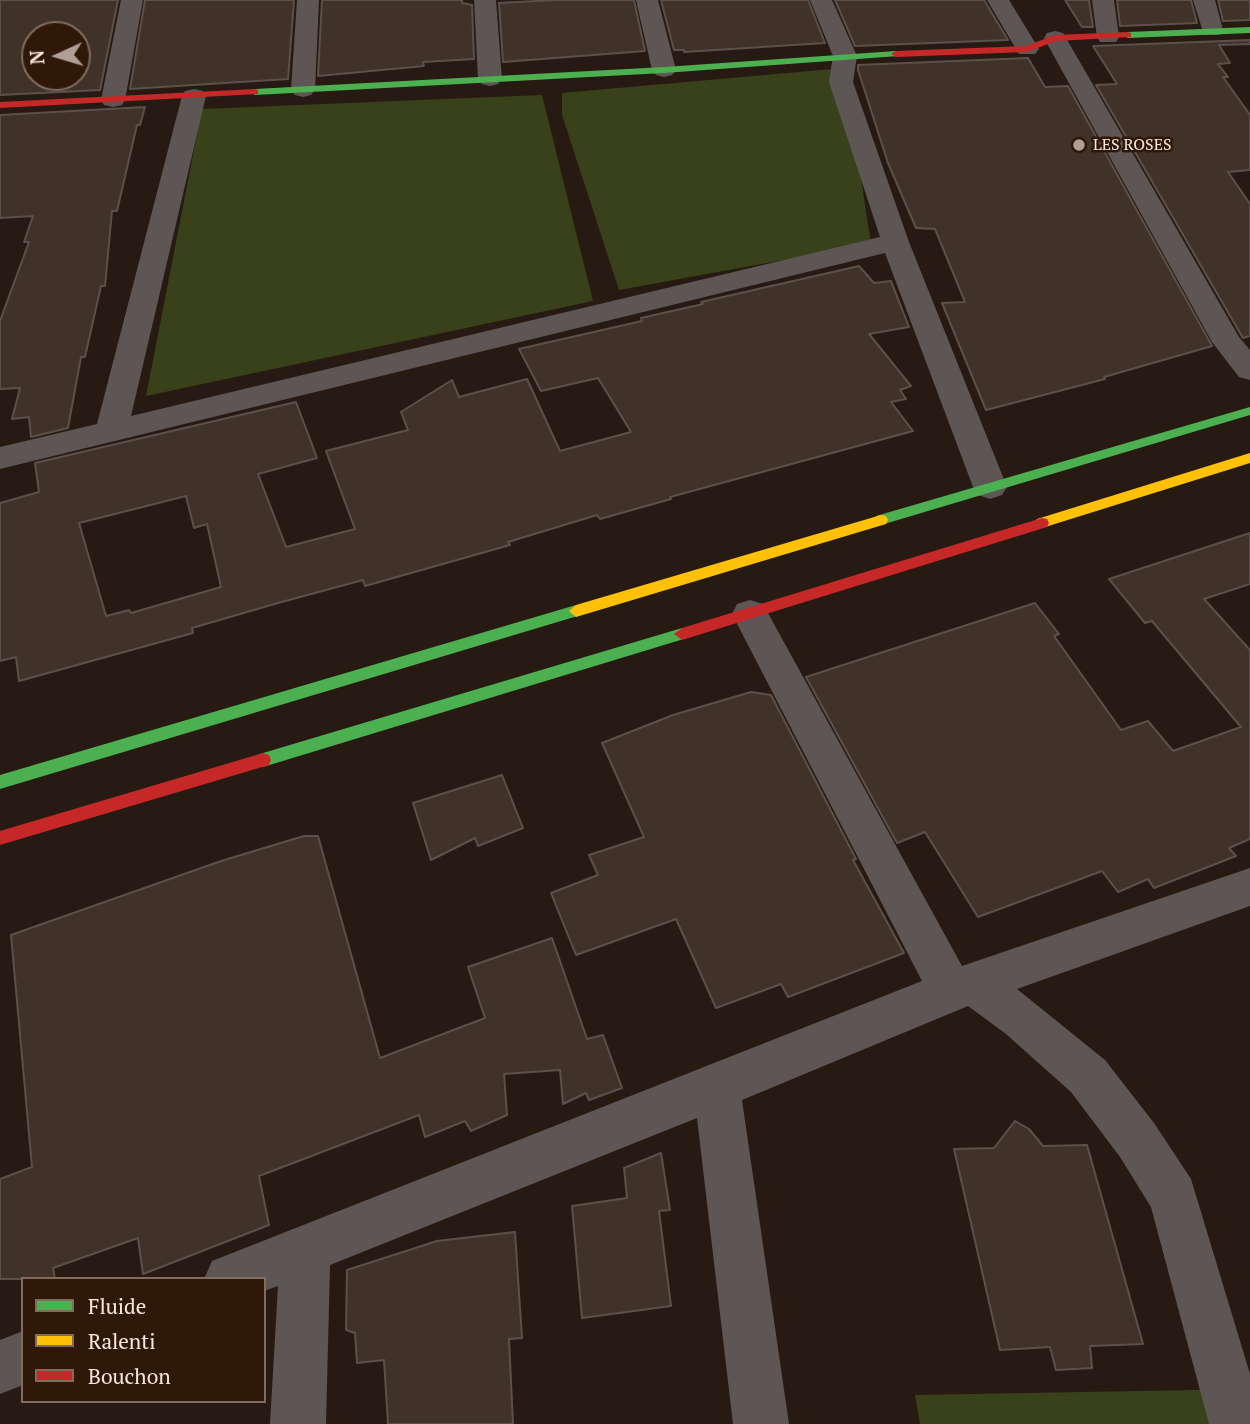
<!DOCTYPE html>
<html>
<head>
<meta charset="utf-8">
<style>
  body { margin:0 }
  #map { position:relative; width:1250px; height:1424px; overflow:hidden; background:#271a12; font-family:"PT Serif",serif }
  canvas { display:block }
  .legend { position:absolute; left:21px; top:1277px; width:245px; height:126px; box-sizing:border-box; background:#301809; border:2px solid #806b5e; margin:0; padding:9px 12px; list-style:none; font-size:21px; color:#f8e7de }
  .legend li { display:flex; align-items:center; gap:14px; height:35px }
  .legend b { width:35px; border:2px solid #806b5e }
  .north { position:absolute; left:21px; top:21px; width:70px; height:70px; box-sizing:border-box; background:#301809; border:2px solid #806b5e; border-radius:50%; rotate:266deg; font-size:19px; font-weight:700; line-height:28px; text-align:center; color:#f8e7de }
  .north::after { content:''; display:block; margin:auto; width:24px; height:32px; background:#af9f97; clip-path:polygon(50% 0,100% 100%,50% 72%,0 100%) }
</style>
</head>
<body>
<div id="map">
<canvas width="1250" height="1424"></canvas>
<ul class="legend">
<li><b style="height:9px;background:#4caf50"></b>Fluide</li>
<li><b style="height:9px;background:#ffc107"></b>Ralenti</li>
<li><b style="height:9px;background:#c62828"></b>Bouchon</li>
</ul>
<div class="north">N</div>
</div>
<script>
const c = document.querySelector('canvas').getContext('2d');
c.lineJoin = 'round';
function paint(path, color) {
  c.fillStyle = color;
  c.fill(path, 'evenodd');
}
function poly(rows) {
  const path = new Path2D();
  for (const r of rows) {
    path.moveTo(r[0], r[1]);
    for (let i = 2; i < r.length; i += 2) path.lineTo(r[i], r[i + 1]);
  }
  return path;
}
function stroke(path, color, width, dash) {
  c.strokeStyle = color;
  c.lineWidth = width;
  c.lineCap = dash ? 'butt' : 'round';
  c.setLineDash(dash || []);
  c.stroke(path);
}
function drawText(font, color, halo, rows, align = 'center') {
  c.font = font + ' "PT Serif",serif';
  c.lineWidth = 5;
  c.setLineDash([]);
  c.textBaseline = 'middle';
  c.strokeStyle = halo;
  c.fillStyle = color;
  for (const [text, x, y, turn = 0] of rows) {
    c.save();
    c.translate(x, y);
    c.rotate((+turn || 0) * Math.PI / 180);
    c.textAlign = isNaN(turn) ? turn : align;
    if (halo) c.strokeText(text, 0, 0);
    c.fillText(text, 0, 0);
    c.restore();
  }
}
paint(poly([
  [844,68,871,244,619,290,562,115,562,93],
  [542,95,593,301,146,396,202,109],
  [1250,1389,1250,1424,920,1424,915,1395]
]), '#39411a');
const building = poly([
  [0,0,118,0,100,90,0,95,0,0],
  [35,35,77,35,77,77,35,77,35,35],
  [145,0,294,0,288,79,130,89,145,0],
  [322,0,462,0,462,3,472,5,474,59,423,62,424,66,318,76,322,0],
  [555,0,634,0,645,51,503,62,499,3,555,0],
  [661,0,808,0,825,43,684,52,684,50,674,50,661,0],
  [835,0,984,0,1008,40,855,46,835,0],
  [1065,0,1089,0,1093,27,1082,27,1065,0],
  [1117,0,1191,0,1197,23,1120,26,1117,0],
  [1218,0,1250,0,1250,20,1223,21,1218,0],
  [1250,40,1250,44,1219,45,1230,63,1218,64,1228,77,1223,77,1250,115,1250,170,1228,172,1250,204,1250,336,1243,338,1096,85,1117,84,1093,46,1250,40],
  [1028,58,1045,87,1068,86,1212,346,1104,377,1105,379,986,410,942,303,965,302,935,229,916,228,888,163,858,70,858,65,1028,58],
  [145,107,140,125,137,125,117,211,112,211,105,286,101,286,85,357,81,357,68,428,31,437,29,417,12,419,20,388,0,389,0,321,29,242,24,242,33,216,0,218,0,115,145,107],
  [859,266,874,283,891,281,909,327,869,334,911,386,900,390,906,399,891,402,913,431,670,497,671,499,600,519,597,515,508,542,510,545,365,586,363,580,278,603,192,628,193,633,19,681,16,657,0,661,0,503,39,492,35,463,296,402,317,458,258,474,286,547,355,529,326,451,408,430,401,412,452,380,459,397,527,379,560,451,631,432,598,378,541,391,519,349,642,321,641,318,703,304,701,302,859,266],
  [186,496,194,528,207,524,221,587,131,613,129,610,106,616,79,523,186,496],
  [1250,533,1250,584,1204,599,1250,650,1250,839,1229,848,1236,856,1154,888,1148,879,1118,892,1102,871,978,917,925,832,897,843,806,677,1035,603,1059,634,1054,636,1121,730,1148,721,1173,751,1241,727,1152,621,1145,623,1109,579,1250,533],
  [751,692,771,695,856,859,853,860,904,953,788,997,781,984,716,1008,676,919,576,955,551,893,598,875,589,855,644,837,602,743,673,715,751,692],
  [502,775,523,828,478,846,475,838,431,860,413,803,502,775],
  [304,836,318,836,380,1058,485,1018,468,967,552,938,587,1039,603,1035,622,1088,589,1100,586,1093,563,1104,560,1070,504,1074,507,1115,471,1131,465,1121,425,1137,419,1115,259,1176,269,1225,143,1274,138,1238,53,1268,55,1279,0,1279,0,1179,32,1167,11,935,221,861,304,836],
  [1015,1121,1029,1129,1043,1146,1087,1145,1143,1344,1090,1346,1092,1368,1056,1370,1050,1347,1000,1350,954,1149,994,1148,1015,1121],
  [661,1153,670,1210,659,1211,671,1306,582,1318,572,1206,627,1198,624,1168,661,1153],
  [515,1232,522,1338,509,1339,513,1424,388,1424,384,1360,357,1363,355,1333,346,1330,347,1270,437,1241,515,1232]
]);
paint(building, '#403228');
stroke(building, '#5c504a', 2);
paint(poly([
  [121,0,143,0,125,100,122,105,113,107,104,105,101,100,121,0],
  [297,0,319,0,315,90,311,95,303,97,295,95,291,90,297,0],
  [474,0,496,0,502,79,498,84,490,86,482,84,478,79,474,0],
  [636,0,658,0,676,70,672,75,664,77,656,75,652,70,636,0],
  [810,0,832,0,857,56,853,82,909,242,1007,487,1002,495,990,499,978,495,973,487,885,253,0,469,0,447,97,424,182,96,185,91,194,89,203,91,206,96,131,416,880,237,829,82,833,56,810,0],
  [987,0,1009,0,1039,49,1035,54,1019,54,987,0],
  [1092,0,1114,0,1119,37,1116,42,1100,42,1097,37,1092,0],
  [1193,0,1215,0,1223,30,1220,35,1204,35,1193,0],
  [1055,31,1063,33,1066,38,1239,337,1250,350,1250,380,1239,377,1212,342,1044,38,1047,33,1055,31],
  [750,600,763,604,962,966,1250,868,1250,906,1017,989,1105,1060,1154,1123,1191,1179,1250,1374,1250,1424,1209,1424,1151,1207,1120,1157,1071,1092,1006,1034,968,1006,742,1100,789,1424,733,1424,697,1118,330,1265,326,1424,270,1424,278,1286,264,1291,264,1279,204,1279,212,1261,922,981,732,614,737,604,750,600],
  [23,1331,23,1385,0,1394,0,1340,23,1331]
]), '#5d5655');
paint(poly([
  [1250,27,1250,33,1128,38,1123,35,1128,32,1250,27],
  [896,51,899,52,899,56,664,73,255,95,250,92,255,89,664,67,896,51],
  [1250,407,1250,415,881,525,874,520,876,516,1250,407],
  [576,605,581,607,583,611,581,615,0,789,0,775,576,605],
  [682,628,687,630,690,634,687,638,263,767,257,765,255,760,257,755,263,753,682,628]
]), '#4caf50');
paint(poly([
  [1250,453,1250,463,1042,528,1035,523,1037,519,1250,453],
  [881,515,886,516,888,520,886,524,576,617,569,611,576,605,881,515]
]), '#ffc107');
paint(poly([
  [1128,32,1131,33,1131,37,1056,41,1027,52,896,57,891,54,896,51,1026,46,1055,35,1128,32],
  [255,89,258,90,258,94,0,108,0,102,255,89],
  [1042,518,1047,519,1049,523,1047,527,682,640,674,634,682,628,1042,518],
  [263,753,269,755,271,760,269,765,0,845,0,831,263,753]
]), '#c62828');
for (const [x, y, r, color] of [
  [1079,145,7,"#af9f97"]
]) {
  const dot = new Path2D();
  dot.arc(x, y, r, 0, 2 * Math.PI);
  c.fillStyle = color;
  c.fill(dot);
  stroke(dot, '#301809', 2.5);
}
drawText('16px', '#f8e7de', '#301809', [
  ["LES ROSES",1093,145]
], 'left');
</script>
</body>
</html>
